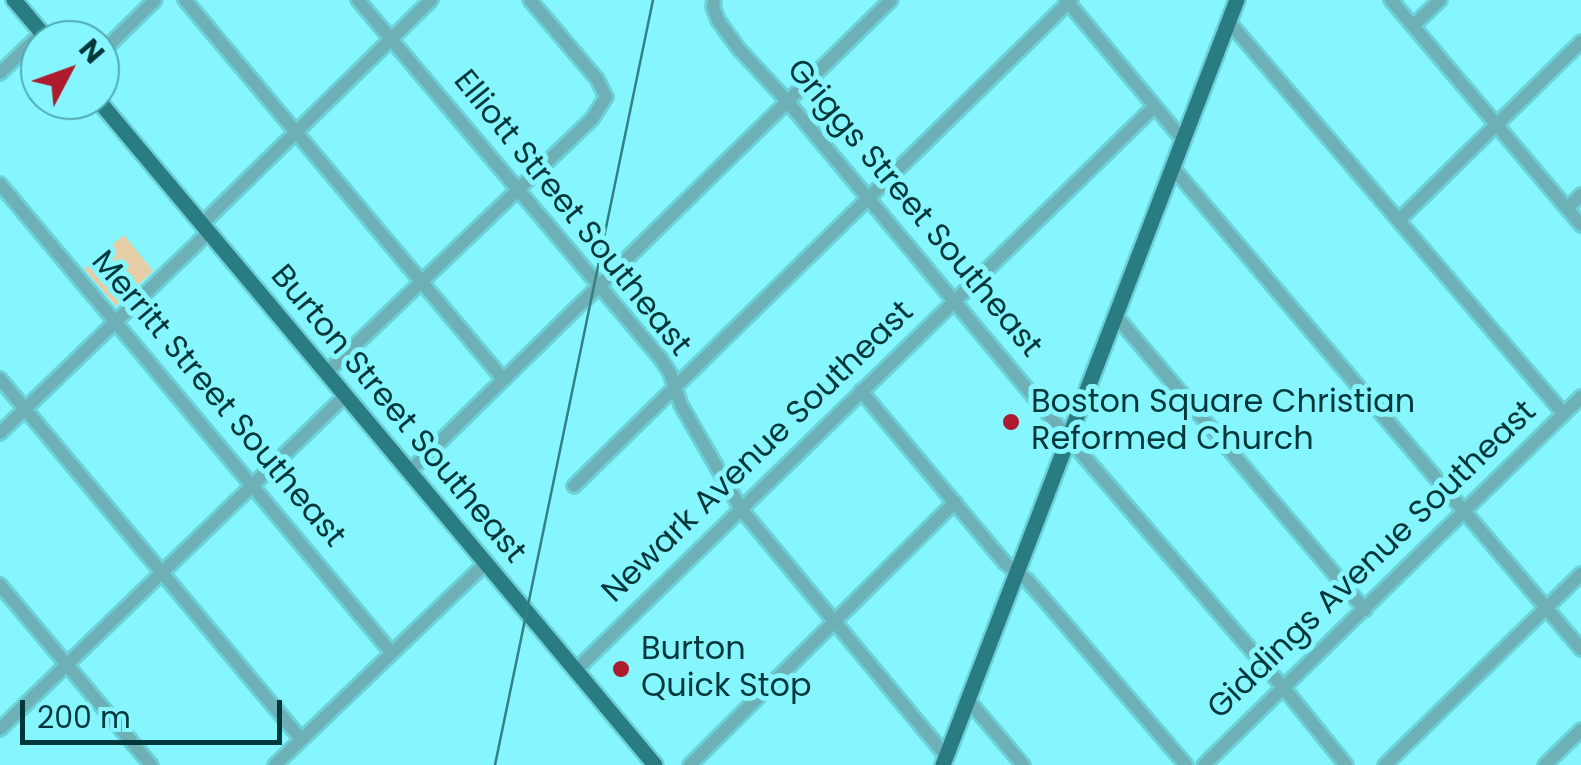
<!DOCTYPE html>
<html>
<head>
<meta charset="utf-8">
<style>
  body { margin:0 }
  #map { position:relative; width:1581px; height:765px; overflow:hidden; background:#86f6fe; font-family:Poppins,sans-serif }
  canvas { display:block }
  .north { position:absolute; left:20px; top:20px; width:100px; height:100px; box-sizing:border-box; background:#86f6fe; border:2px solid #50aab0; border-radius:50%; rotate:49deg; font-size:28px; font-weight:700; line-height:40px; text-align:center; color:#00373a }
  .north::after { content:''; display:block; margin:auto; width:35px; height:45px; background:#ae1a2e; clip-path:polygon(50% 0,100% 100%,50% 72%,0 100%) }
  .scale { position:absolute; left:20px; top:700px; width:262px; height:45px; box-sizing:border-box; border:5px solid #00373a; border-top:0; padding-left:12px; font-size:30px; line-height:35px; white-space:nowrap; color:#00373a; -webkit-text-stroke:8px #86f6fe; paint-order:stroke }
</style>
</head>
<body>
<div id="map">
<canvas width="1581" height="765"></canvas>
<div class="north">N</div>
<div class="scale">200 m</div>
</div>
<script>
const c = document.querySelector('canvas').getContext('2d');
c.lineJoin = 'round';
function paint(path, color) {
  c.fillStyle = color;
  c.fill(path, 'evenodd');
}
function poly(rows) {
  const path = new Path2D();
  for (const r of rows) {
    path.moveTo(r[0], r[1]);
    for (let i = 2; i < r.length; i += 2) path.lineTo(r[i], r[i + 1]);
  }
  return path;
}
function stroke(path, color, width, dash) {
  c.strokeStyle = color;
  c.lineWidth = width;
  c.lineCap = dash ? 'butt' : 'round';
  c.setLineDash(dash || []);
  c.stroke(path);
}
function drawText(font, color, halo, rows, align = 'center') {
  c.font = font + ' Poppins,sans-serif';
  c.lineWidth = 10;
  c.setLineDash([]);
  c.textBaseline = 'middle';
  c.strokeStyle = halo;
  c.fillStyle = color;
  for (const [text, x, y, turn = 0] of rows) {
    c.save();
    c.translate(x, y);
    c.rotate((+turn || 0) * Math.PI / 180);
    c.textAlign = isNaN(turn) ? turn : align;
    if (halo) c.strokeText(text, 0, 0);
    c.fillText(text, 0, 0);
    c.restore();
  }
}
paint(poly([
  [124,235,153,271,116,306,84,269]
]), '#e5cea5');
const minor = poly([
  [185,0,503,379],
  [358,0,661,359,670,373,681,405,741,509,946,756],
  [714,0,713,7,718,20,738,48,787,101,1069,439,1283,687,1346,765],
  [1066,0,1183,140],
  [1391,0,1581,225],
  [1229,22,1564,414],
  [1414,25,1440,0],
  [100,54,155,0],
  [0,73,42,33],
  [1173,168,1581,649],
  [0,184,391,652],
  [1567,208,1581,195],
  [1399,220,1581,42],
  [201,225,431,0],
  [1116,316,1365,610],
  [326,373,592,119,606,97,597,79,530,0],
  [0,379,301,739],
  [861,391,1005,563,1027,580,1048,604,1186,765],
  [0,433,208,233],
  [409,472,891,0],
  [574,486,1071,0],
  [0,585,151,765],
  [575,671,1154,107],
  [968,700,1023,765],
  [0,729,345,396],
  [275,765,485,564],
  [690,765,955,502],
  [1204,765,1581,397],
  [1385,765,1581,574],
  [1545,765,1581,730]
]);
const major = poly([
  [14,0,48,40],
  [98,100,655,765],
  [943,765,1237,0]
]);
stroke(minor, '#6bd0d7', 18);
stroke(major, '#6bd0d7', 20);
stroke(minor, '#6db0b5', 12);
stroke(major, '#297c82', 15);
stroke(poly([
  [495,765,653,0]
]), '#338085', 2.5);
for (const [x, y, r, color] of [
  [1011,422,10,"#ae1a2e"],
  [621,669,10,"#ae1a2e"]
]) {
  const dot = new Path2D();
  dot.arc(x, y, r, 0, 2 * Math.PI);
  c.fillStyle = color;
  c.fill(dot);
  stroke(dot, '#86f6fe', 4);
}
drawText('32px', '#00373a', '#86f6fe', [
  ["Griggs Street Southeast",913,209,50],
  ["Elliott Street Southeast",571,214,51],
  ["Merritt Street Southeast",217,400,50],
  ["Burton Street Southeast",397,415,50],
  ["Newark Avenue Southeast",759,453,-44],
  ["Giddings Avenue Southeast",1373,561,-44]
]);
drawText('32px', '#00373a', '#86f6fe', [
  ["Boston Square Christian",1031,404],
  ["Reformed Church",1031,441],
  ["Burton",641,651],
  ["Quick Stop",641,688]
], 'left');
</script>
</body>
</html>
